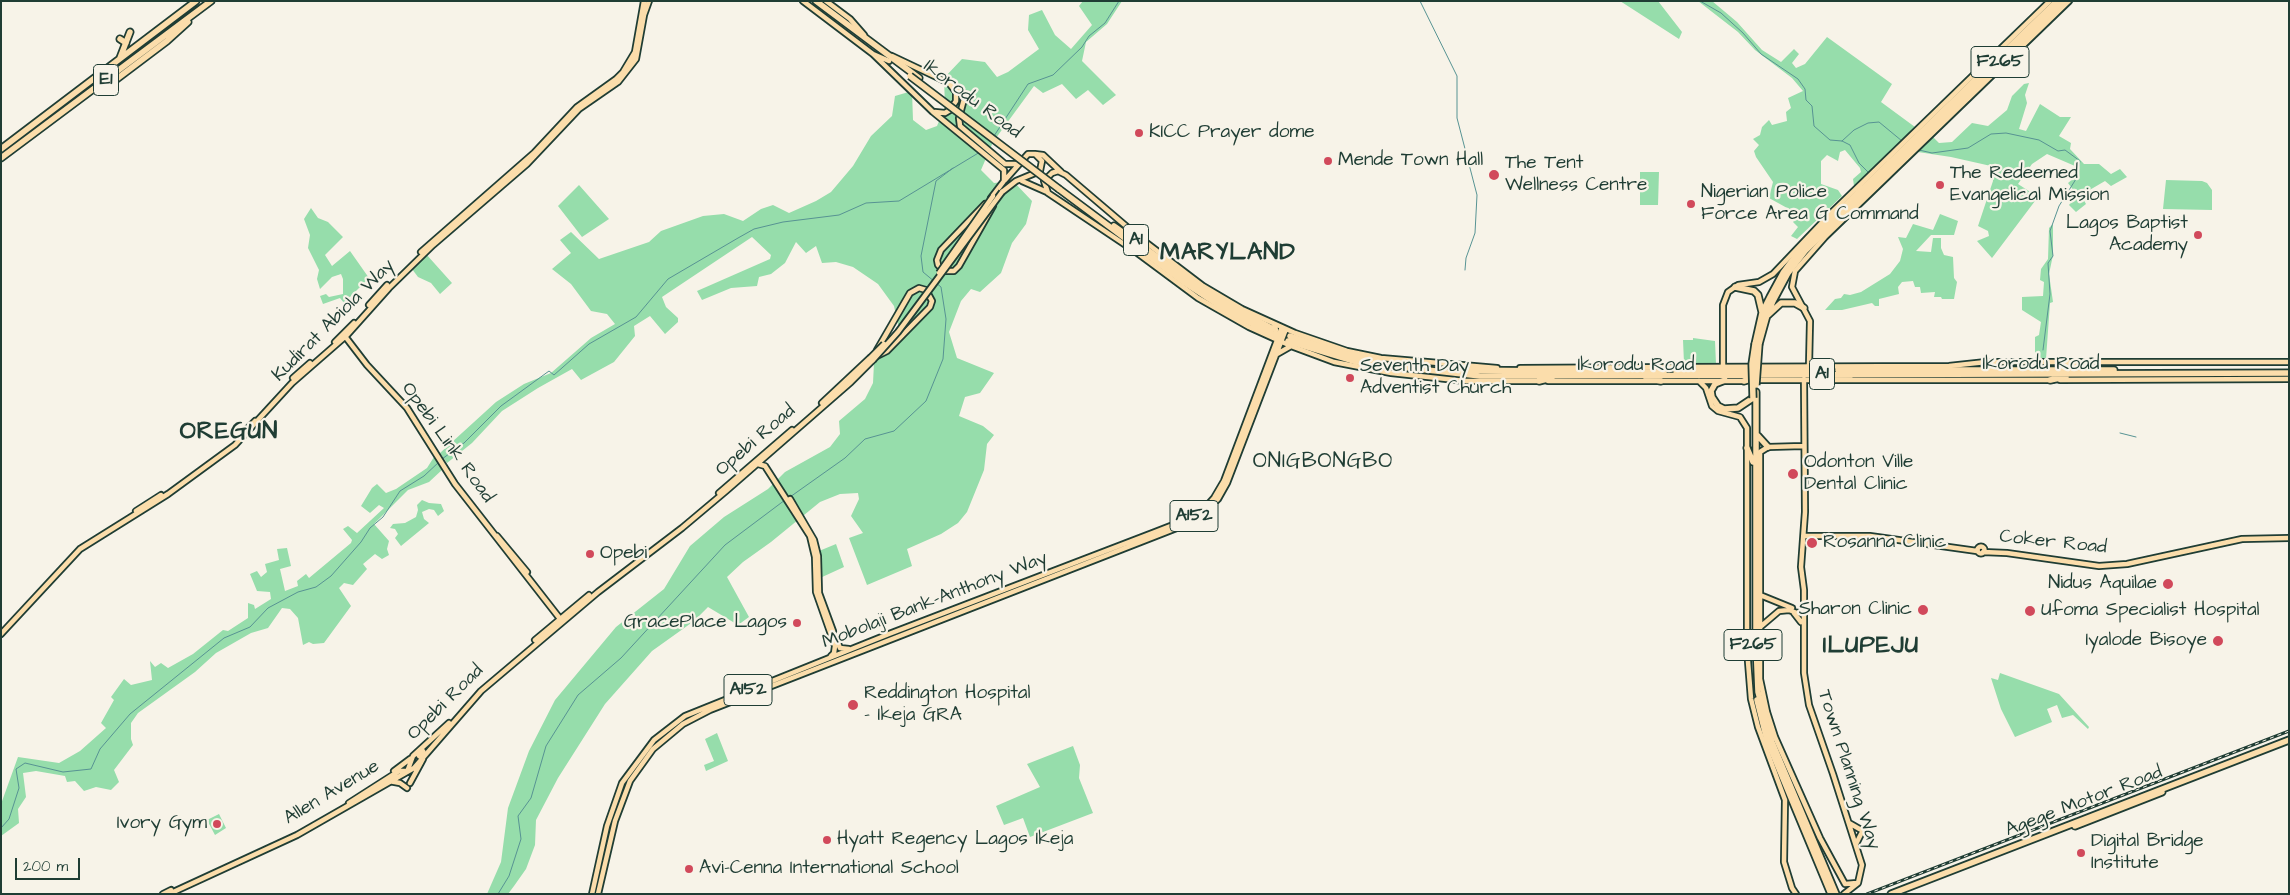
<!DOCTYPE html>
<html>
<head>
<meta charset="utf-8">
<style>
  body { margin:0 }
  #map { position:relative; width:2290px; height:895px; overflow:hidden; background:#f7f3e8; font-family:"Architects Daughter",sans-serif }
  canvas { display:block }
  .frame { position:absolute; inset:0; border:2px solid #1f3d34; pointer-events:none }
  .scale { position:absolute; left:15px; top:858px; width:65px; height:22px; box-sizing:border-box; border:2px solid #1f3d34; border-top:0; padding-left:6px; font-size:15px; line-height:18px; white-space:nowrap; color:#1f3d34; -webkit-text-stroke:4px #f7f3e8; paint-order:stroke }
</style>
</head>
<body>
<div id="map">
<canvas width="2290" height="895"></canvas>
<div class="frame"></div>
<div class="scale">200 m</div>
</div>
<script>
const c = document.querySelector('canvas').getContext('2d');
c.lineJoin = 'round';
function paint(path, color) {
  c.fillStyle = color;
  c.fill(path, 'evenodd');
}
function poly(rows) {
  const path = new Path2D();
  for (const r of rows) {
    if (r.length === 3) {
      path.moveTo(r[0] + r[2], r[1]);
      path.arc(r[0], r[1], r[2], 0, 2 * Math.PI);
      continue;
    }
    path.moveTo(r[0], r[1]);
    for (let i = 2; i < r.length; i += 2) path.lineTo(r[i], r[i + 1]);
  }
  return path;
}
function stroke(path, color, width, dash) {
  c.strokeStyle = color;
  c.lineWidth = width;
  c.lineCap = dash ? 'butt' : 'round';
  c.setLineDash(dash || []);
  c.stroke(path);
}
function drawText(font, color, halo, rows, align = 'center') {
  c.font = font + ' "Architects Daughter",sans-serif';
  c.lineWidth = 4.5;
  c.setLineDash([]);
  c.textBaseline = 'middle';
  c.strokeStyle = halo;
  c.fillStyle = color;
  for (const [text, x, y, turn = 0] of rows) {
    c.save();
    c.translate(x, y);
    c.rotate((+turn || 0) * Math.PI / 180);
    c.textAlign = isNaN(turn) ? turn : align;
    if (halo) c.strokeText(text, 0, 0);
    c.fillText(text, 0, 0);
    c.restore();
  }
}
paint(poly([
  [1083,1,1122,1,1107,24,1086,42,1082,61,1116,95,1103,105,1088,90,1076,99,1062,84,1043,93,1034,86,993,142,981,170,994,183,1013,181,1032,201,1026,224,1012,243,1001,273,980,292,971,289,961,301,949,332,957,358,994,373,980,393,965,397,959,416,983,426,994,435,987,444,984,470,967,512,958,523,941,534,907,549,912,566,867,585,849,538,863,533,851,516,859,499,858,493,840,494,820,502,771,542,743,562,727,577,749,617,738,625,708,607,694,621,652,651,605,704,558,778,536,820,535,845,526,869,514,886,508,894,487,894,501,862,508,808,529,751,555,700,616,627,664,589,690,546,724,517,768,489,785,472,830,447,840,434,839,421,865,399,873,383,874,363,888,349,899,329,894,306,878,284,853,267,836,262,822,263,816,246,806,253,796,242,785,263,771,274,759,277,757,286,731,288,702,300,697,291,770,259,771,255,752,237,662,297,666,307,678,318,678,322,665,334,650,316,634,326,635,336,614,362,581,380,572,369,538,388,502,411,472,443,447,463,440,453,496,402,524,384,551,373,591,338,615,324,607,314,591,311,571,284,552,269,571,253,560,240,571,232,599,259,649,242,661,231,703,216,724,214,743,221,761,209,773,205,789,213,816,201,831,192,853,166,871,136,892,116,895,96,912,91,913,120,926,130,937,126,945,107,944,78,962,59,985,62,997,77,1008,72,1039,49,1028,30,1029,15,1042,10,1055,35,1071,49,1092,25,1079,6],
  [1620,1,1658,1,1682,32,1679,39],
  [1698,1,1712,1,1737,22,1762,50,1781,62,1794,49,1799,54,1792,63,1796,68,1805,64,1827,37,1892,84,1881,102,1915,127,1854,186,1853,179,1861,172,1860,168,1845,150,1840,152,1838,161,1827,155,1821,161,1821,184,1838,190,1842,196,1797,239,1791,236,1798,227,1793,222,1798,214,1769,198,1773,182,1756,157,1754,151,1759,145,1753,139,1760,135,1762,127,1769,120,1772,125,1787,121,1786,112,1791,108,1788,98,1803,91,1792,78,1755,50,1738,32],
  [2029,83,2025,95,2027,103,2019,129,2026,131,2040,104,2060,117,2071,117,2059,136,2071,143,2070,149,2084,164,2099,164,2111,174,2120,169,2127,177,2111,186,2105,181,2081,195,2086,204,2076,212,2069,205,2077,195,2068,183,2079,174,2075,166,2047,154,2032,164,2018,184,2038,197,1992,258,1977,241,1989,236,1988,231,1978,226,1993,181,1991,166,1951,157,1918,152,1933,137,1939,143,1952,142,1972,123,1988,126,2007,110,2012,96,2024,84],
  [1640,172,1659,172,1658,205,1640,205],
  [2166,180,2202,181,2207,183,2212,190,2212,210,2163,209],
  [579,185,609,219,582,237,558,206],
  [311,208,318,218,328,222,343,237,325,255,332,266,350,251,369,278,344,303,340,298,323,304,320,296,326,294,329,297,343,294,343,279,341,274,332,277,320,289,317,279,319,270,308,248,310,235,304,219],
  [1940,214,1958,221,1954,235,1931,235,1916,251,1931,252,1933,238,1941,238,1941,248,1944,255,1953,257,1954,278,1957,282,1954,299,1942,299,1941,297,1934,297,1935,292,1921,293,1920,287,1915,287,1913,281,1902,282,1898,287,1899,294,1879,299,1879,306,1875,306,1872,303,1842,310,1825,310,1835,299,1841,298,1844,294,1850,295,1861,292,1890,274,1900,261,1903,249,1898,237,1906,238,1913,224,1933,230],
  [2053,224,2053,255,2049,274,2053,302,2050,303,2046,359,2035,359,2035,337,2039,335,2041,322,2022,310,2022,297,2043,296,2044,282,2040,280,2041,269,2048,259,2049,228],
  [426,254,452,283,440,294,431,283,418,277,412,269],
  [1693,338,1715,341,1716,364,1684,363,1683,340,1693,340],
  [434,457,443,469,429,482,408,490,374,524,389,541,387,549,389,555,382,559,375,554,363,564,367,569,353,585,344,583,339,588,351,606,324,643,313,644,309,642,303,645,298,618,290,609,282,608,268,628,251,633,216,653,195,672,138,713,131,723,131,739,133,745,114,770,119,782,111,790,96,787,84,791,75,781,67,782,65,776,36,771,23,773,26,797,18,809,19,823,1,836,1,804,18,757,59,763,80,751,106,728,101,723,114,700,111,697,124,679,131,685,152,680,150,661,155,667,161,663,168,668,193,654,223,630,228,631,248,618,248,603,254,605,255,609,271,599,270,592,257,591,250,574,257,571,261,577,267,572,265,564,279,560,277,549,287,548,291,566,280,569,285,591,298,586,297,581,306,574,309,578,351,543,352,540,343,529,348,526,357,533,384,508,379,505,370,513,361,506,372,488,377,484,386,493,396,489,427,468],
  [422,500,429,503,441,504,444,511,438,516,434,510,429,509,422,512,424,519,429,523,401,546,395,538,398,534,395,529,390,528,393,524,405,523,416,517,418,510,417,505],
  [836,544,844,567,820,578,819,551],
  [2000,673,2059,694,2089,727,2088,729,2073,715,2062,718,2057,705,2047,709,2052,722,2015,737,2001,709,1991,678,1998,680],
  [717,733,728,761,706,771,704,765,714,761,705,739],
  [1073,746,1080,765,1079,778,1093,813,1030,837,1023,818,1004,825,996,806,1040,787,1027,764],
  [219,814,226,828,215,835,207,820]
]), '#96ddab');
stroke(poly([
  [1420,1,1457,76,1457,118,1477,195,1475,233,1466,258,1465,270],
  [1700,1,1721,13,1743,33,1761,54,1798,79,1805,89,1806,100,1812,106,1814,126,1830,140,1842,141,1850,145,1859,163,1868,172],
  [994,136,1028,84,1053,75,1082,47,1089,36,1105,23,1119,1],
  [1842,141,1854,130,1868,123,1879,122,1902,141],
  [1919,150,1932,153,1968,148,1991,134,2006,133,2039,140,2058,151,2065,150,2080,161,2076,179,2059,206,2050,231,2053,256,2048,263,2050,294,2043,350],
  [2120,433,2136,437],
  [442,459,464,443,501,406,549,371,554,375,589,344,636,317,668,279,738,238,754,229,783,222,839,215,866,203,899,201,980,152],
  [790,497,845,458,865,439,894,431,926,401,943,359,946,319,941,287,923,272,921,256,936,181,953,168],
  [1,828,9,819,19,788,16,769,25,763,63,772,91,769,100,749,130,714,224,638,250,627,268,608,298,592,316,587,331,576,361,542,370,528,383,517,400,491,424,476,439,462],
  [498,894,509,876,521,839,518,816,531,798,546,746,578,695,621,658,725,545,785,500]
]), '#579393', 1);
const major = poly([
  [803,1,873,54,889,61],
  [826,1,850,19,864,35],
  [873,54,933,112,1004,170,1004,181,991,198],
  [892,56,949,83,956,92,956,101,950,110,945,113,935,112],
  [951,84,962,92,964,99,959,118,960,126,1005,164,1018,164],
  [1035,154,1043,155,1061,172],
  [1022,181,1047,192],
  [1002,192,1016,181,1040,171,1042,161,1035,154,1028,154,1005,180],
  [985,204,941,250,937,260,938,265,944,271,954,271,959,266,993,206],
  [421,252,534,153,577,107,616,79,623,72,635,52,644,1],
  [369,305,387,285],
  [344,335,367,365,407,408,455,484,561,620],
  [1270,336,1274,336,1276,330,1274,324],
  [335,342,354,323],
  [877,350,910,293,919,288,926,290,932,301,930,307,887,351,877,356],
  [1277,354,1291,346],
  [2089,362,2289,362],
  [1809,366,1810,321,1792,287,1795,271,1825,237,2069,1],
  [1687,367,1949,366,1986,362,2081,362],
  [1723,367,1723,305,1728,292,1738,285,1759,282,1773,274,1834,210,2050,1],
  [1497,368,1381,358,1347,351,1295,333,1242,309,1203,286,1140,238,1066,175,1058,171,1052,173,1044,181,1048,193,1136,252,1198,298,1249,327,1291,346,1334,362,1391,373,1465,381,1540,381],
  [1520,368,1679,367],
  [293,378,310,363],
  [1804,379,1805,512,1801,567,1804,590,1804,673,1809,705,1833,774,1862,865,1858,883,1844,894],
  [1755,380,2052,380],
  [2060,380,2289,379],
  [1548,381,1745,381],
  [1699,381,1706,388,1712,406,1718,411,1740,417,1747,428,1747,649,1751,699,1758,727,1785,800,1784,862,1792,888,1796,894],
  [822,403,870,358],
  [243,433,255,421],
  [1803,446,1768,447,1760,452,1760,679,1767,712,1775,737,1820,838,1845,884,1857,883],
  [758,464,765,466,810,536,815,557,816,592,835,646,834,653,831,656],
  [719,493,792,430],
  [790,499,814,540,818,556,819,593,833,631],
  [136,511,161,495],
  [497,536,527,572],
  [1804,536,1870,536,1977,551],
  [1981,550,3.5],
  [1983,552,2007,553,2099,566,2127,564,2242,539,2289,538],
  [1760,595,1792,608],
  [1794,613,1801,622],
  [1759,628,1779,611,1789,610,1797,613,1804,611],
  [1,634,80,549,168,494,235,445,292,383,347,335,389,288,433,245,527,164,579,109,618,82,636,59,644,15,649,1],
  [535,640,589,595],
  [837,641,840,648,849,649],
  [394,771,410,759],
  [407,772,413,756,449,723],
  [389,781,400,783,407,788],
  [410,783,423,759,419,756,423,751],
  [349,803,399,771,406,771],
  [1849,823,1863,831],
  [1856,844,1861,834],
  [163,894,171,890],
  [169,894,297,835,414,768,481,691,598,592,682,528,726,491,851,382,873,360],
  [592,894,607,826,622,783,654,740,685,716,889,634,1155,532,1191,518,1205,508,1214,498,1224,481,1282,327],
  [598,894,615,821,630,781,653,749,683,724,710,710,1187,524,1204,513,1218,499,1227,483,1286,329]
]);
const highway = poly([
  [816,1,919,78],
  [120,39,126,43],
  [120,58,130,32],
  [100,88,114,81,167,41,188,22],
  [1,149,196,1],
  [1,158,211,1],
  [1059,189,1185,283,1220,306,1271,334],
  [1114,226,1212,296,1273,329],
  [1735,287,1754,291,1758,295,1762,312],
  [1768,315,1781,303,1795,303,1804,308],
  [1290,336,1338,352,1380,362],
  [1288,341,1357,362,1480,376,2289,373],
  [1755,344,1762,313,1770,297,1783,273,1803,246,2057,1],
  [1759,344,1767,315,1773,301,1788,273,1805,251,2063,1],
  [1678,367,1689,368],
  [2059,368,2092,362],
  [1453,370,1664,372],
  [1838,370,2114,370],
  [1676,371,1819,370],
  [1837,376,1850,379],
  [1646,378,1661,381],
  [1725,380,1715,384,1711,391,1712,397,1718,406,1724,409,1738,408,1753,398],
  [2050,380,2066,377],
  [1539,381,1552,378],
  [1744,381,1757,377],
  [1756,392,1756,644,1758,692,1772,742,1836,894],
  [1758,436,1768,447],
  [1747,448,1753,462],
  [1757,700,1767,740,1831,894],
  [2075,826,2162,792],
  [1891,894,2289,740]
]);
stroke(major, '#1f3d34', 8);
stroke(highway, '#1f3d34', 9);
stroke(major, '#fbddab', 4.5);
stroke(highway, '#fbddab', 5.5);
const rail = poly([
  [1867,894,2289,731]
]);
stroke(rail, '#1f3d34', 3);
stroke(rail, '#f7f3e8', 1, [4]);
const majorBridge = poly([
  [939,273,993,196],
  [870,358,884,344],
  [873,360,898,332,1002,192]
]);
const highwayBridge = poly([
  [910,76,1059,189],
  [1756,385,1759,344],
  [1753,398,1752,364,1755,344]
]);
stroke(majorBridge, '#1f3d34', 8, []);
stroke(highwayBridge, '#1f3d34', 9, []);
stroke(majorBridge, '#fbddab', 4.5);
stroke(highwayBridge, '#fbddab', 5.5);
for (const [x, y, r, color] of [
  [1139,133,5,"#d1495b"],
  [1328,161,5,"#d1495b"],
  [1494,175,6,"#d1495b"],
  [1940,185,5,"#d1495b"],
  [1691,204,5,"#d1495b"],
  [2198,235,5,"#d1495b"],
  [1350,378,5,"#d1495b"],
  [1793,474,6,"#d1495b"],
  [1812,543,6,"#d1495b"],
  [590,554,5,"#d1495b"],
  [2168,584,6,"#d1495b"],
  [1923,610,6,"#d1495b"],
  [2030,611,6,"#d1495b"],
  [797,623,5,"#d1495b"],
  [2218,641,6,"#d1495b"],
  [853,705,6,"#d1495b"],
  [217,824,5,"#d1495b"],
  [827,840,5,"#d1495b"],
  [2081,853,5,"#d1495b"],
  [689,869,5,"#d1495b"]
]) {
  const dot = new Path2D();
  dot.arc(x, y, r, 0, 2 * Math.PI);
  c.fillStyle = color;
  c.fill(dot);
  stroke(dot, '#f7f3e8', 2);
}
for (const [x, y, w] of [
  [2000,62,58],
  [106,80,25],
  [1136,240,25],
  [1822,374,25],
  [1194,516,48],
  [1753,645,58],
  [748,690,48]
]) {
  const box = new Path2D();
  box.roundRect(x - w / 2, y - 15.5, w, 31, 4);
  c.fillStyle = '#f7f3e8';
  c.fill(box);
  stroke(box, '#1f3d34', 1);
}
drawText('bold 18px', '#1f3d34', null, [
  ["F265",2000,62],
  ["E1",106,80],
  ["A1",1136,240],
  ["A1",1822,374],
  ["A152",1194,516],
  ["F265",1753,645],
  ["A152",748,690]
]);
drawText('19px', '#1f3d34', '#f7f3e8', [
  ["Ikorodu Road",972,100,37],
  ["Kudirat Abiola Way",334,321,-45],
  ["Ikorodu Road",2041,365],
  ["Ikorodu Road",1636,366],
  ["Opebi Road",756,441,-41],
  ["Opebi Link Road",447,443,54],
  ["Coker Road",2053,543,6],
  ["Mobolaji Bank-Anthony Way",935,601,-21],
  ["Opebi Road",446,703,-45],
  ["Town Planning Way",1848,770,72],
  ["Allen Avenue",332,793,-31],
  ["Agege Motor Road",2084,802,-21]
]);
drawText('19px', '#1f3d34', '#f7f3e8', [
  ["KICC Prayer dome",1149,133],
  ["Mende Town Hall",1338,161],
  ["The Tent",1505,164],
  ["Wellness Centre",1505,186],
  ["The Redeemed",1950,174],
  ["Evangelical Mission",1950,196],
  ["Nigerian Police",1701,193],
  ["Force Area G Command",1701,215],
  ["Lagos Baptist",2188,224,"right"],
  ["Academy",2188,246,"right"],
  ["Seventh Day",1360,367],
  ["Adventist Church",1360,389],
  ["Odonton Ville",1804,463],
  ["Dental Clinic",1804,485],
  ["Rosanna Clinic",1823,543],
  ["Opebi",600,554],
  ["Nidus Aquilae",2157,584,"right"],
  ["Sharon Clinic",1912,610,"right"],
  ["Ufoma Specialist Hospital",2041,611],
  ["GracePlace Lagos",787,623,"right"],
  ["Iyalode Bisoye",2207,641,"right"],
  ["Reddington Hospital",864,694],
  ["- Ikeja GRA",864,716],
  ["Ivory Gym",207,824,"right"],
  ["Hyatt Regency Lagos Ikeja",837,840],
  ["Digital Bridge",2091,842],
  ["Institute",2091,864],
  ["Avi-Cenna International School",699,869]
], 'left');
c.letterSpacing = '1px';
drawText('21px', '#1f3d34', '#f7f3e8', [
  ["ONIGBONGBO",1323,463]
]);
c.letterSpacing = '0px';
c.letterSpacing = '1px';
drawText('bold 24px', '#1f3d34', '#f7f3e8', [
  ["MARYLAND",1228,254],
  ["OREGUN",229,433],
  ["ILUPEJU",1871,647]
]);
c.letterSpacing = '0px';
</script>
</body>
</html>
